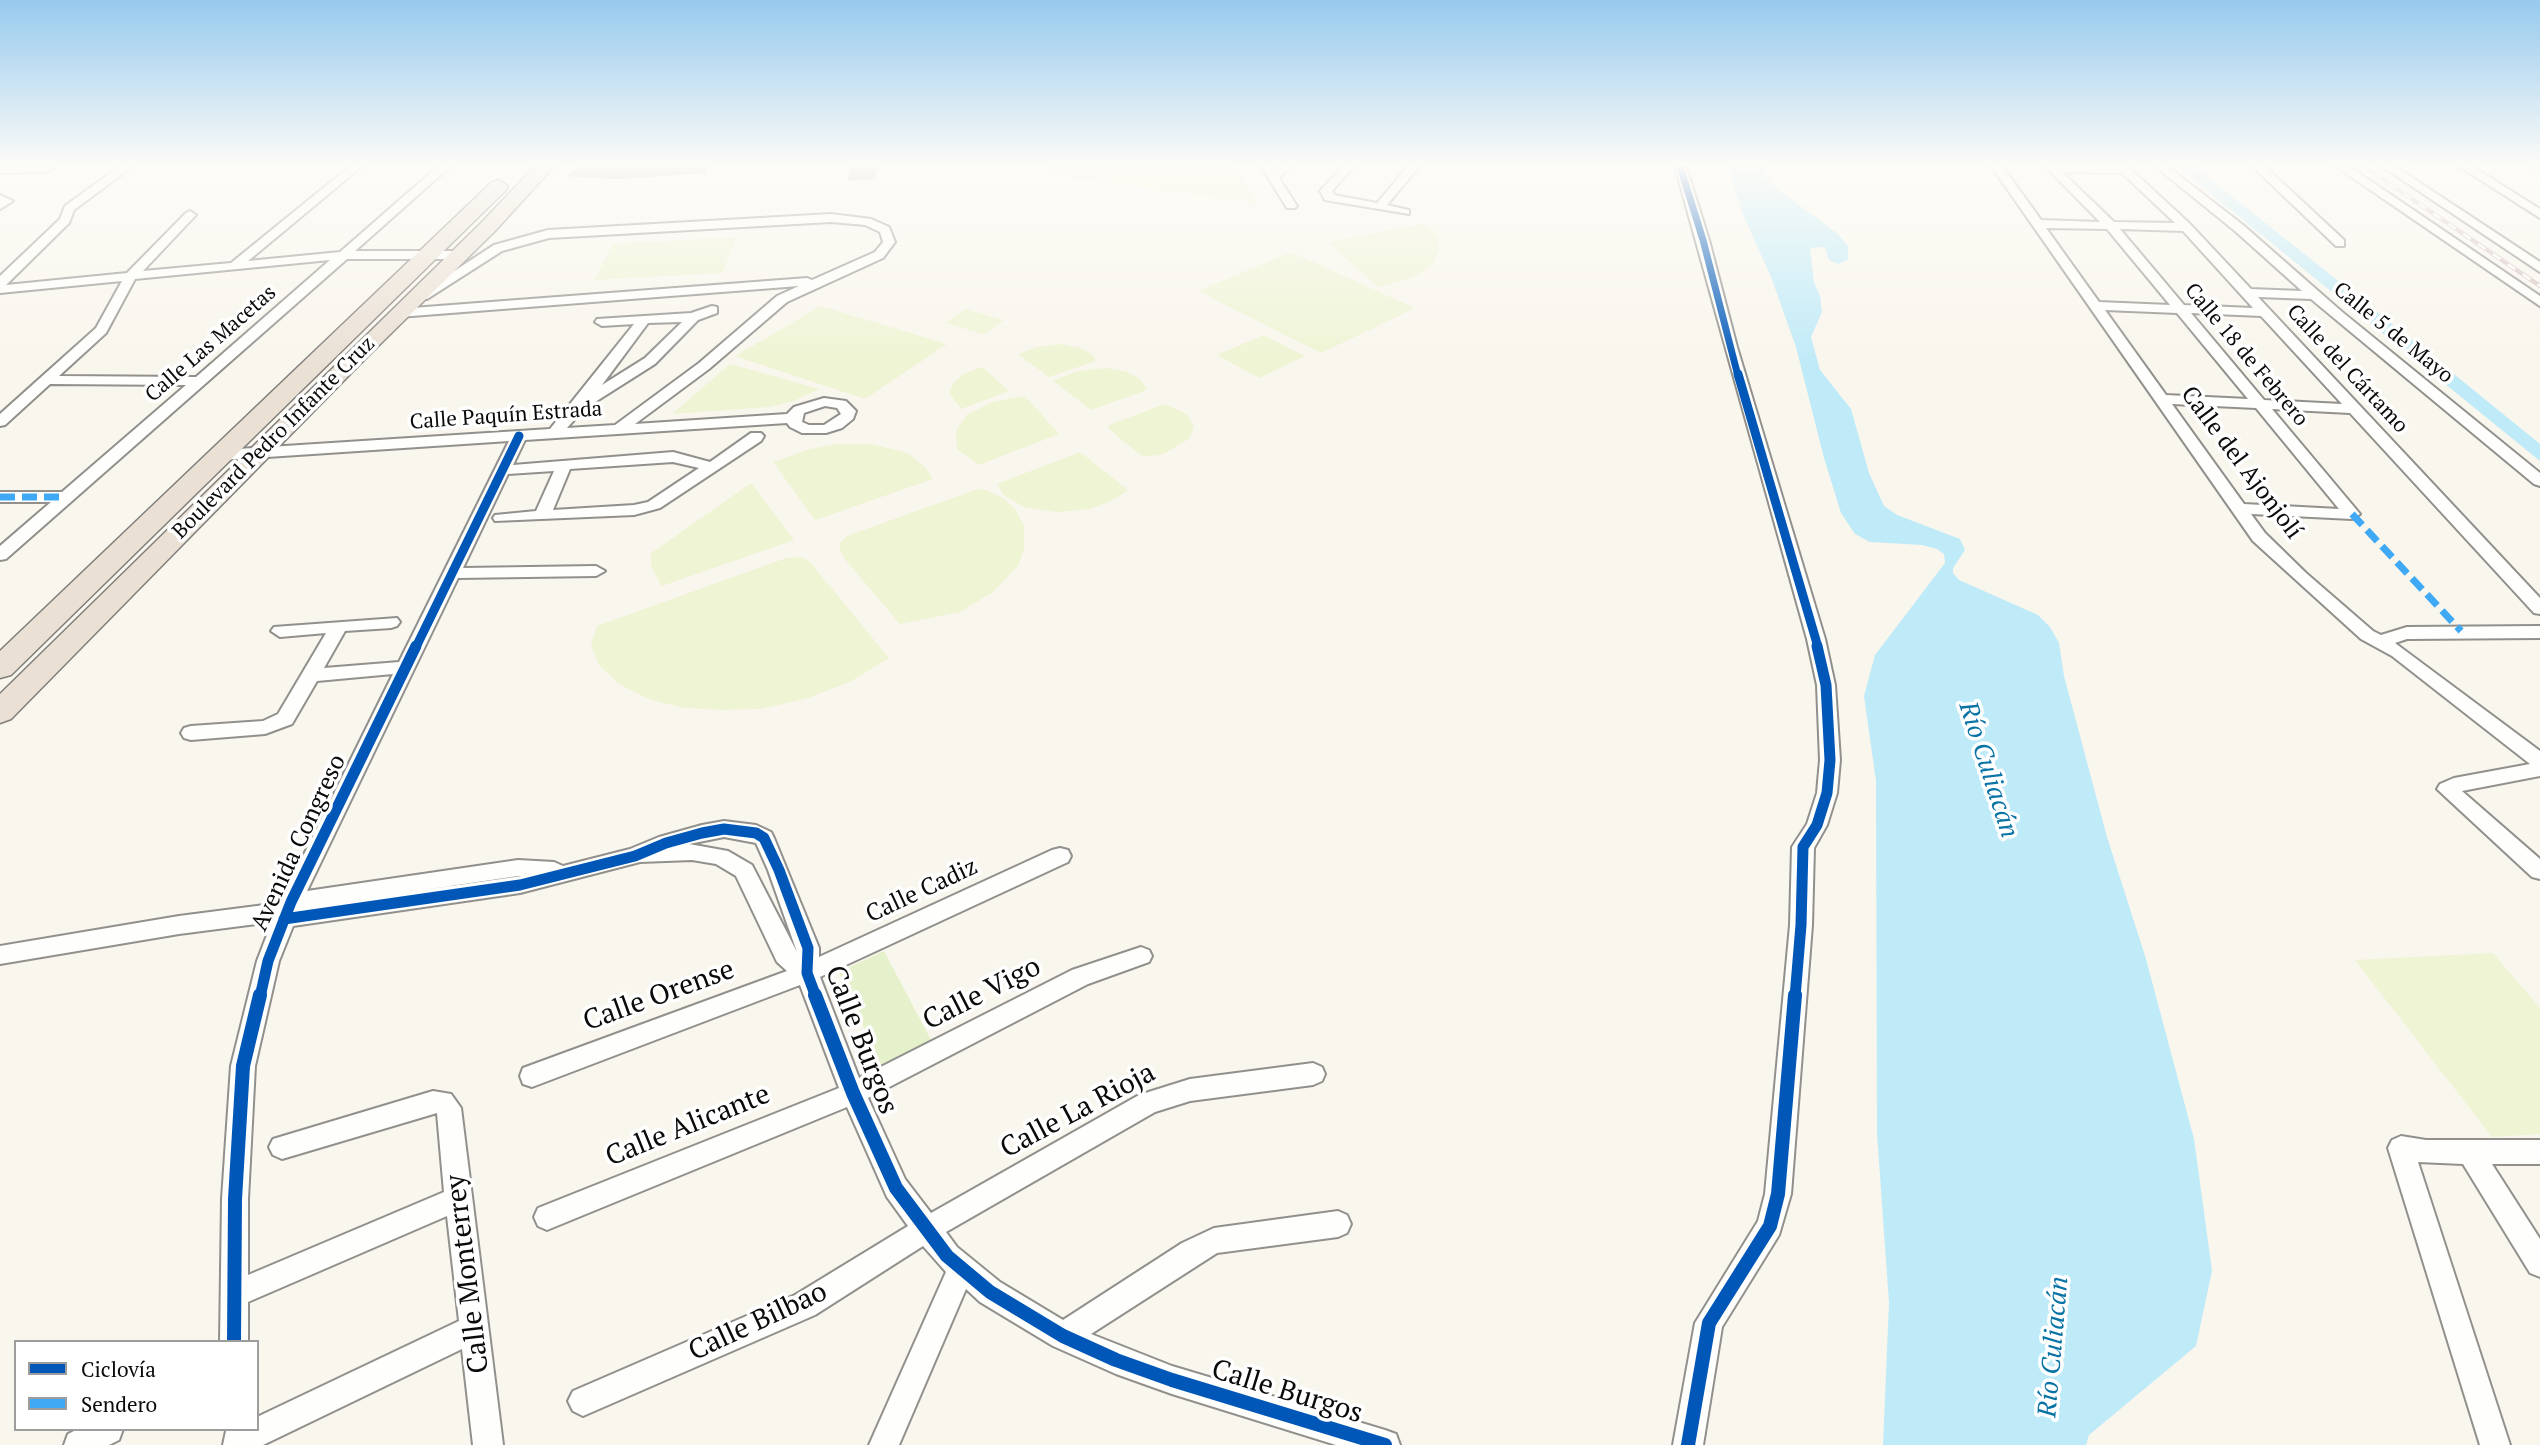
<!DOCTYPE html>
<html>
<head>
<meta charset="utf-8">
<style>
  body { margin:0 }
  #map { position:relative; width:2540px; height:1445px; overflow:hidden; background:#f9f6ed; font-family:"PT Serif",serif }
  canvas { display:block }
  .legend { position:absolute; left:14px; top:1340px; width:245px; height:91px; box-sizing:border-box; background:#fff; border:2px solid #9d9d9d; margin:0; padding:9px 12px; list-style:none; font-size:21px; color:#0a0a0a }
  .legend li { display:flex; align-items:center; gap:14px; height:35px }
  .legend b { width:35px; border:2px solid #9d9d9d }
</style>
</head>
<body>
<div id="map">
<canvas width="2540" height="1445"></canvas>
<ul class="legend">
<li><b style="height:9px;background:#0057b8"></b>Ciclovía</li>
<li><b style="height:9px;background:#3fa9f5"></b>Sendero</li>
</ul>
</div>
<script>
const c = document.querySelector('canvas').getContext('2d');
c.lineJoin = 'round';
function paint(path, color) {
  c.fillStyle = color;
  c.fill(path, 'evenodd');
}
function poly(rows) {
  const path = new Path2D();
  for (const r of rows) {
    path.moveTo(r[0], r[1]);
    for (let i = 2; i < r.length; i += 2) path.lineTo(r[i], r[i + 1]);
  }
  return path;
}
function stroke(path, color, width, dash) {
  c.strokeStyle = color;
  c.lineWidth = width;
  c.lineCap = dash ? 'butt' : 'round';
  c.setLineDash(dash || []);
  c.stroke(path);
}
function drawText(font, color, halo, rows, align = 'center') {
  c.font = font + ' "PT Serif",serif';
  c.lineWidth = 7;
  c.setLineDash([]);
  c.textBaseline = 'middle';
  c.strokeStyle = halo;
  c.fillStyle = color;
  for (const [text, x, y, turn = 0] of rows) {
    c.save();
    c.translate(x, y);
    c.rotate((+turn || 0) * Math.PI / 180);
    c.textAlign = isNaN(turn) ? turn : align;
    if (halo) c.strokeText(text, 0, 0);
    c.fillText(text, 0, 0);
    c.restore();
  }
}
paint(poly([
  [884,951,931,1040,882,1068,839,972]
]), '#e5f1ca');
paint(poly([
  [1048,163,1234,163,1258,203,1047,175],
  [1426,223,1439,236,1439,250,1433,264,1415,276,1379,288,1328,242],
  [736,237,723,273,594,280,613,244],
  [1291,252,1415,308,1321,353,1198,291],
  [821,306,947,344,865,399,735,356],
  [965,309,1004,320,984,334,945,323],
  [1264,335,1305,356,1259,378,1217,355],
  [1062,344,1080,348,1092,354,1096,361,1049,377,1018,354,1037,347],
  [730,364,819,389,794,401,770,407,672,414],
  [982,367,1009,391,961,409,949,393,953,383,966,373],
  [1106,368,1127,372,1141,380,1147,390,1091,410,1053,381,1078,371],
  [1025,396,1059,434,979,465,957,449,956,430,967,415,992,402],
  [1165,404,1187,414,1194,426,1190,438,1164,454,1143,457,1109,429,1109,425],
  [837,444,871,444,908,453,925,467,933,479,815,520,773,462,810,449],
  [1080,452,1128,490,1115,499,1091,509,1056,512,1024,507,1005,496,997,484],
  [751,483,794,540,662,586,652,569,650,554],
  [978,489,986,490,1003,498,1015,509,1024,526,1024,549,1018,566,993,592,960,612,900,624,844,558,840,551,840,543,847,536],
  [801,557,810,562,889,658,850,682,808,698,761,709,721,710,685,708,648,699,619,684,599,665,591,646,597,626,786,558],
  [2493,953,2540,1008,2540,1134,2492,1137,2355,960]
]), '#eff4d4');
paint(poly([
  [1731,163,1770,163,1765,175,1772,185,1838,234,1848,246,1848,260,1838,264,1829,260,1825,247,1810,248,1814,282,1820,296,1822,312,1811,337,1820,370,1851,409,1869,473,1884,506,1897,515,1960,539,1965,550,1953,568,1953,573,1959,580,2038,615,2050,627,2059,643,2064,676,2107,837,2146,959,2194,1139,2212,1271,2196,1346,2089,1435,2086,1445,1883,1445,1889,1303,1877,1133,1876,781,1864,696,1875,655,1945,563,1944,554,1937,549,1922,545,1870,542,1855,534,1841,513,1824,458,1796,347,1771,277,1742,212,1731,176],
  [2173,163,2190,163,2370,306,2540,444,2540,461]
]), '#bfeaf8');
paint(poly([
  [583,163,706,163,706,173,617,179,567,176],
  [852,163,878,163,875,179,847,181]
]), '#9c9893');
const minor = poly([
  [124,163,137,163,74,210,69,223,6,285,127,273,186,213,190,211,196,215,194,217,143,271,231,263,354,163,366,163,248,261,340,252,442,163,454,163,355,251,459,251,465,255,459,259,347,259,6,559,0,560,0,546,51,502,0,502,0,492,62,492,186,385,50,384,5,425,0,426,0,414,96,328,122,281,0,293,0,276,60,219,65,206,124,163],
  [330,260,196,377,59,376,106,333,135,279,330,260],
  [1259,163,1270,163,1274,170,1282,163,1294,163,1279,178,1297,206,1295,208,1287,208,1259,163],
  [1346,163,1357,163,1332,191,1334,195,1377,203,1411,163,1422,163,1387,205,1409,210,1409,214,1325,200,1320,191,1346,163],
  [1674,163,1685,163,1709,240,1737,347,1825,639,1835,685,1840,760,1837,793,1827,825,1814,848,1812,925,1791,1194,1779,1235,1722,1327,1703,1445,1673,1445,1695,1323,1758,1221,1765,1194,1790,925,1792,847,1807,824,1817,793,1820,760,1817,685,1807,639,1674,163],
  [1989,163,2000,163,2041,220,2100,222,2042,163,2114,166,2112,163,2124,163,2190,224,2251,289,2302,291,2235,231,2151,163,2163,163,2243,225,2341,311,2540,473,2540,486,2534,484,2311,299,2258,297,2540,598,2540,614,2534,613,2350,413,2272,409,2360,514,2352,519,2251,514,2265,533,2306,573,2373,631,2381,635,2407,627,2540,626,2540,638,2407,639,2395,643,2540,751,2540,776,2462,791,2540,859,2540,879,2532,877,2437,789,2440,784,2454,778,2530,764,2392,656,2361,639,2253,541,1989,163],
  [2062,172,2122,173,2175,223,2114,222,2062,172],
  [2046,228,2107,229,2170,305,2099,302,2046,228],
  [2120,229,2183,231,2253,308,2184,305,2120,229],
  [2105,310,2177,313,2248,399,2166,395,2105,310],
  [2191,313,2261,316,2342,404,2264,400,2191,313],
  [2172,404,2256,408,2339,509,2244,504,2172,404],
  [2249,163,2261,163,2344,240,2344,246,2336,246,2249,163],
  [2331,163,2344,163,2540,296,2540,306,2331,163],
  [2377,163,2390,163,2540,262,2540,272,2377,163],
  [2454,163,2467,163,2540,209,2540,218,2454,163],
  [2528,163,2540,163,2540,170,2536,169,2528,163],
  [0,167,46,166,52,169,46,172,0,173,0,167],
  [0,195,13,201,0,209,0,195],
  [831,214,871,219,889,227,895,242,883,258,787,302,709,369,635,424,787,414,794,407,824,398,846,401,856,411,853,419,842,428,826,433,802,433,790,427,787,423,525,440,513,465,673,452,710,462,751,433,761,433,764,436,761,441,660,508,634,515,495,521,493,518,495,515,536,511,554,471,508,474,463,568,596,566,605,571,596,576,458,578,307,891,518,860,554,862,563,866,630,849,659,837,702,825,724,821,756,825,771,832,774,838,819,948,819,957,1052,850,1060,848,1068,850,1071,856,1068,862,820,977,859,1078,1072,970,1141,947,1149,950,1152,956,1149,962,1088,984,868,1098,905,1179,931,1213,1139,1095,1190,1079,1313,1063,1322,1067,1325,1074,1322,1081,1313,1085,1190,1101,1155,1112,946,1232,957,1247,1000,1282,1063,1320,1182,1243,1214,1228,1338,1211,1347,1215,1351,1224,1347,1233,1338,1237,1217,1253,1091,1334,1172,1366,1385,1430,1396,1434,1400,1445,1336,1445,1172,1394,1116,1374,1053,1346,980,1302,966,1289,899,1445,869,1445,946,1272,923,1246,815,1315,583,1416,573,1411,568,1401,573,1391,795,1295,908,1226,887,1197,847,1107,547,1230,538,1226,534,1217,538,1208,839,1088,800,985,532,1087,523,1084,520,1076,523,1068,787,971,777,962,736,876,716,864,692,860,640,862,520,893,293,926,279,961,255,1066,248,1199,248,1275,444,1192,437,1113,282,1159,273,1155,269,1147,273,1139,433,1091,451,1094,461,1108,503,1445,473,1445,462,1349,263,1445,223,1445,226,1431,257,1429,257,1417,459,1321,447,1216,248,1302,248,1342,220,1342,222,1199,231,1066,257,961,272,922,179,934,0,964,0,946,179,916,280,903,393,674,317,681,292,724,265,734,191,740,184,738,181,733,184,728,191,726,263,721,278,714,326,633,280,637,271,631,274,627,397,618,400,622,397,626,391,628,345,631,324,668,399,662,509,441,222,460,214,455,222,450,550,429,634,324,602,326,595,322,597,319,691,313,712,306,717,307,717,313,698,320,655,364,584,409,567,428,615,425,699,363,777,296,799,286,399,317,392,313,399,309,807,278,812,280,875,252,883,242,880,232,865,225,831,222,549,238,502,251,427,299,417,299,416,296,494,245,548,230,831,214],
  [682,322,645,358,602,385,648,323,682,322],
  [825,406,837,408,841,414,824,425,809,425,802,422,804,413,825,406],
  [673,462,699,468,648,502,634,505,553,510,570,469,673,462],
  [724,837,756,843,768,870,797,952,752,865,728,851,689,844,724,837],
  [518,876,522,876,423,890,518,876],
  [2401,1136,2426,1140,2540,1140,2540,1164,2492,1164,2540,1239,2540,1277,2530,1273,2463,1164,2418,1162,2510,1445,2480,1445,2388,1148,2392,1140,2401,1136],
  [78,1429,123,1429,119,1440,109,1445,64,1445,68,1434,78,1429]
]);
const trunk = poly([
  [538,163,557,163,495,231,368,356,11,719,0,723,0,694,481,223,538,163],
  [499,180,508,186,506,190,11,675,0,678,0,651,492,182,499,180]
]);
stroke(minor, '#92908c', 4);
stroke(trunk, '#7f7e7a', 3);
paint(minor, '#fefefc');
paint(trunk, '#eae0d4');
const rail = poly([
  [2359,163,2540,286]
]);
stroke(rail, '#d7c2c4', 4.5);
stroke(rail, '#fff', 2.5, [9]);
stroke(poly([
  [0,497,66,497],
  [2352,514,2461,631]
]), '#3fa9f5', 7, [15, 7]);
stroke(poly([
  [1679,163,1703,240,1738,376]
]), '#0057b8', 7);
stroke(poly([
  [1738,374,1818,647],
  [416,647,519,436]
]), '#0057b8', 9);
stroke(poly([
  [284,919,520,885,635,856,666,843,702,833,724,829,756,833,764,838,779,870,808,948,807,973,816,997],
  [260,997,268,961,291,902,416,646],
  [1795,997,1801,925,1803,847,1817,825,1827,793,1830,760,1826,685,1817,646]
]), '#0057b8', 11);
stroke(poly([
  [815,995,853,1093,896,1188,947,1256,990,1292,1063,1336,1116,1360,1172,1380,1385,1445],
  [234,1342,235,1199,243,1066,260,995],
  [1688,1445,1709,1323,1770,1226,1778,1194,1795,995]
]), '#0057b8', 14);
const sky = c.createLinearGradient(0, 0, 0, 366);
sky.addColorStop(0, '#97caee');
sky.addColorStop(0.45, '#fcfbf7');
sky.addColorStop(1, '#fcfbf700');
c.fillStyle = sky;
c.fillRect(0, 0, 2540, 366);
drawText('21px', '#0a0a0a', '#fff', [
  ["Calle 5 de Mayo",2393,333,39],
  ["Calle Las Macetas",211,344,-41],
  ["Calle 18 de Febrero",2246,355,50],
  ["Calle del Cártamo",2347,369,47],
  ["Calle Paquín Estrada",506,416,-4],
  ["Boulevard Pedro Infante Cruz",274,438,-45]
]);
drawText('24px', '#0a0a0a', '#fff', [
  ["Calle del Ajonjolí",2241,463,53],
  ["Avenida Congreso",299,843,-65],
  ["Calle Cadiz",922,891,-25]
]);
drawText('italic 26px', '#0973a6', '#fff', [
  ["Río Culiacán",1988,770,72],
  ["Río Culiacán",2054,1347,-85]
]);
drawText('28px', '#0a0a0a', '#fff', [
  ["Calle Vigo",982,994,-27],
  ["Calle Orense",659,996,-20],
  ["Calle Burgos",861,1040,69],
  ["Calle La Rioja",1078,1111,-28],
  ["Calle Alicante",688,1126,-22],
  ["Calle Monterrey",468,1274,-97],
  ["Calle Bilbao",758,1322,-25],
  ["Calle Burgos",1287,1392,17]
]);
</script>
</body>
</html>
